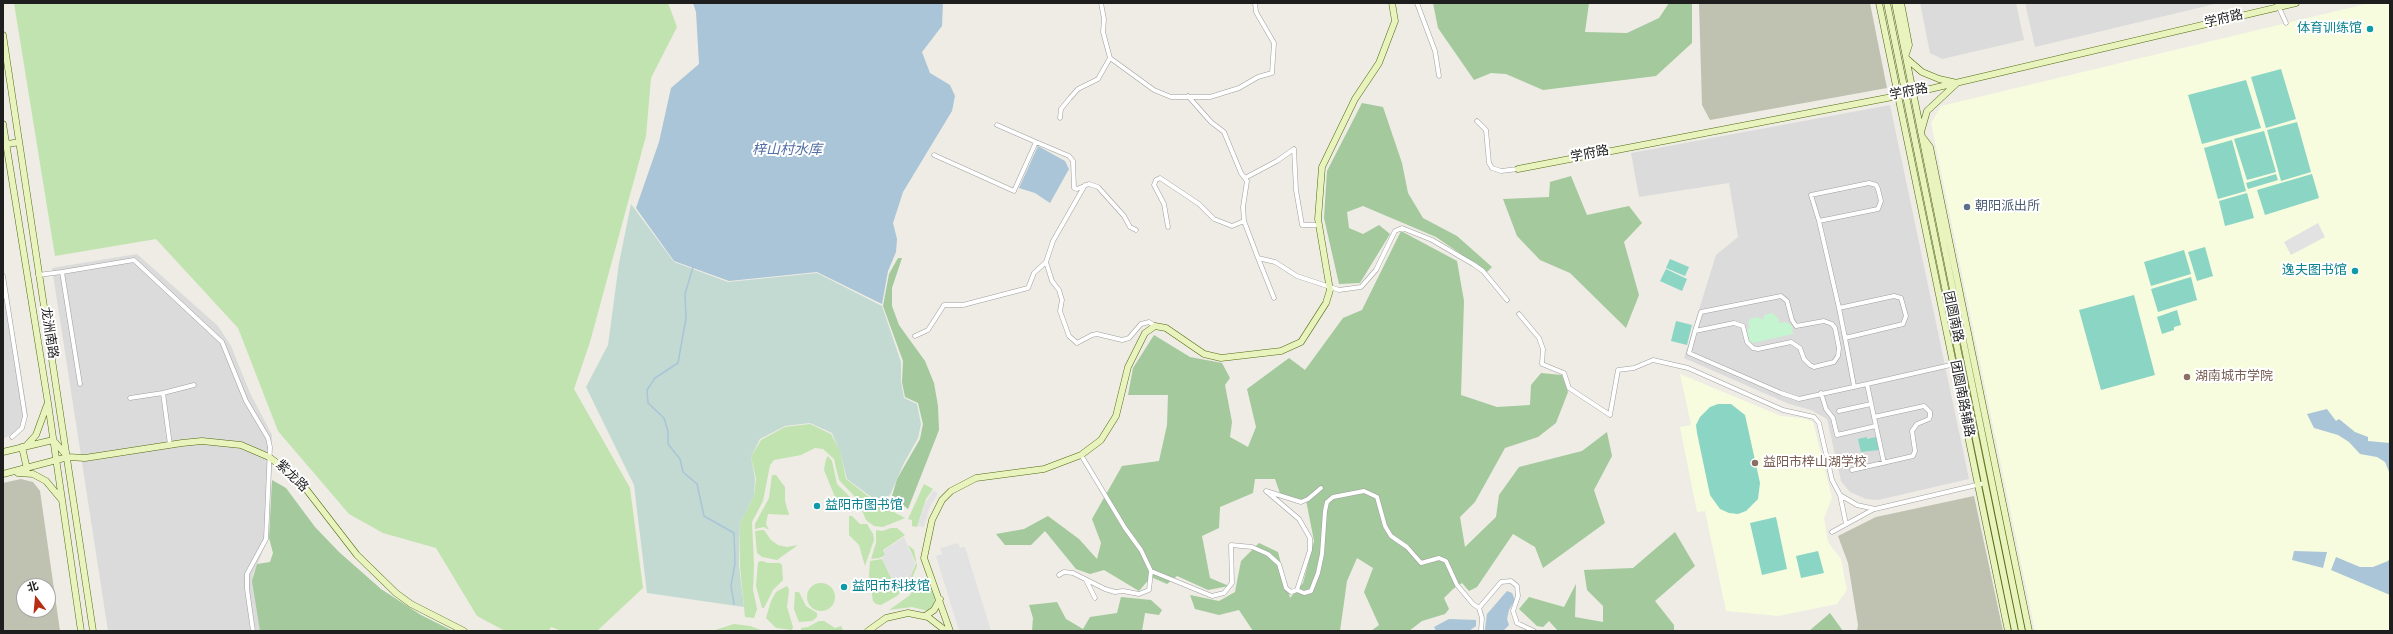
<!DOCTYPE html>
<html>
<head>
<meta charset="utf-8">
<style>
  body { margin:0 }
  #map { position:relative; width:2393px; height:634px; overflow:hidden; background:#eeece4; font-family:Overpass,"Noto Sans SC",sans-serif }
  canvas { display:block }
  .frame { position:absolute; inset:0; border:4px solid #1e1e1e; pointer-events:none }
  .north { position:absolute; left:16px; top:578px; width:40px; height:40px; box-sizing:border-box; background:#fff; border:1px solid #a5a5a5; border-radius:50%; rotate:344deg; font-size:11px; font-weight:700; line-height:16px; text-align:center; color:#1e1e1e }
  .north::after { content:''; display:block; margin:auto; width:14px; height:18px; background:#b82e13; clip-path:polygon(50% 0,100% 100%,50% 72%,0 100%) }
</style>
</head>
<body>
<div id="map">
<canvas width="2393" height="634"></canvas>
<div class="frame"></div>
<div class="north">北</div>
</div>
<script>
const c = document.querySelector('canvas').getContext('2d');
c.lineJoin = 'round';
function paint(path, color) {
  c.fillStyle = color;
  c.fill(path, 'evenodd');
}
function poly(rows) {
  const path = new Path2D();
  for (const r of rows) {
    if (r.length === 3) {
      path.moveTo(r[0] + r[2], r[1]);
      path.arc(r[0], r[1], r[2], 0, 2 * Math.PI);
      continue;
    }
    path.moveTo(r[0], r[1]);
    for (let i = 2; i < r.length; i += 2) path.lineTo(r[i], r[i + 1]);
  }
  return path;
}
function stroke(path, color, width, dash) {
  c.strokeStyle = color;
  c.lineWidth = width;
  c.lineCap = dash ? 'butt' : 'round';
  c.setLineDash(dash || []);
  c.stroke(path);
}
function drawText(font, color, halo, rows, align = 'center') {
  c.font = font + ' Overpass,"Noto Sans SC",sans-serif';
  c.lineWidth = 4;
  c.setLineDash([]);
  c.textBaseline = 'middle';
  c.strokeStyle = halo;
  c.fillStyle = color;
  for (const [text, x, y, turn = 0] of rows) {
    c.save();
    c.translate(x, y);
    c.rotate((+turn || 0) * Math.PI / 180);
    c.textAlign = isNaN(turn) ? turn : align;
    if (halo) c.strokeText(text, 0, 0);
    c.fillText(text, 0, 0);
    c.restore();
  }
}
paint(poly([
  [1920,3,2016,3,2024,40,1942,59,1930,53],
  [2025,3,2219,3,2035,47],
  [1890,105,1969,479,1878,500,1866,499,1850,492,1841,481,1827,419,1811,410,1789,404,1684,358,1716,255,1738,237,1729,183,1639,197,1631,153],
  [137,254,218,326,231,346,250,393,272,435,268,538,253,575,261,631,108,631,52,268],
  [3,264,28,416,21,429,3,439]
]), '#dbdbdb');
paint(poly([
  [2370,3,2390,3,2390,631,2035,631,1931,123,1941,106],
  [1680,374,1781,416,1803,418,1813,422,1832,498,1824,518,1828,542,1841,559,1847,590,1837,604,1778,616,1726,611,1705,511,1697,512,1680,427,1691,425]
]), '#f7fcdf');
paint(poly([
  [1699,3,1870,3,1887,88,1710,120,1702,105],
  [21,479,33,482,40,491,60,631,3,631,3,483],
  [24,586,48,586,48,610,24,610],
  [1974,496,2003,631,1857,631,1858,625,1848,563,1838,536,1876,517]
]), '#bfc1b1');
paint(poly([
  [14,3,668,3,677,27,651,78,646,136,590,342,574,389,630,488,643,588,597,631,562,631,551,627,549,631,505,631,477,616,436,548,383,533,349,514,278,431,238,328,156,239,55,256],
  [810,424,831,434,840,451,846,479,877,503,905,518,883,527,874,526,866,520,857,499,839,480,834,459,823,449,815,448,801,455,774,460,770,465,763,501,752,522,754,565,753,590,757,609,754,618,745,617,740,566,740,523,754,496,756,479,751,457,761,440,785,427],
  [828,456,832,461,837,484,854,501,850,504,843,501,837,502,824,470,826,459],
  [772,475,776,475,785,487,785,501,789,515,768,514,766,524,769,530,764,527,755,529,755,524,769,498],
  [924,484,933,489,926,499,917,527,912,526,912,520,908,519],
  [849,516,852,516,860,524,867,524,873,534,874,540,865,566,859,545,849,535],
  [891,528,897,528,905,535,883,550,885,555,880,558,871,559,876,543,876,530,882,531],
  [764,530,771,540,778,545,787,547,798,545,777,560,762,557,757,553,755,531],
  [908,545,914,550,917,566,911,581,897,596,881,605,876,604,873,601,869,575,870,561,882,559,896,588,910,578,916,563],
  [762,561,768,563,780,563,782,565,783,580,773,590,764,608,762,608,756,586,758,562],
  [821,597,14],
  [922,584,929,585,935,598,934,605,928,611,912,607,889,610,909,596,917,585],
  [787,586,789,590,787,607,793,627,792,630,776,628,766,618,771,601,776,592],
  [795,592,799,592,806,606,817,613,817,617,812,621,799,622,794,609],
  [819,621,824,621,835,628,841,626,843,630,801,630,801,628,808,627],
  [734,624,750,626,763,631,712,631]
]), '#c0e3af');
paint(poly([
  [1433,3,1589,3,1585,32,1627,33,1659,18,1669,3,1692,3,1692,43,1656,76,1543,90,1506,74,1491,73,1474,80,1438,28],
  [1362,103,1383,107,1402,163,1408,193,1423,218,1457,236,1492,267,1487,272,1436,237,1363,206,1347,212,1349,228,1363,234,1379,225,1390,234,1360,283,1339,284,1324,218,1327,171],
  [1571,176,1587,215,1629,206,1642,223,1624,242,1639,295,1626,328,1570,273,1540,260,1517,236,1503,199,1549,197,1550,182],
  [1401,231,1457,261,1464,301,1461,395,1497,407,1530,405,1531,385,1541,373,1562,375,1568,392,1556,423,1538,437,1505,448,1475,502,1460,517,1465,547,1496,517,1499,495,1519,467,1582,451,1607,432,1612,456,1594,490,1605,523,1543,568,1535,547,1513,534,1477,587,1469,591,1462,583,1453,589,1444,598,1449,609,1445,614,1422,621,1409,631,1371,631,1379,625,1364,592,1373,568,1357,558,1347,581,1340,631,1253,631,1239,610,1219,615,1195,609,1190,595,1219,601,1235,592,1241,561,1259,543,1278,552,1290,598,1303,583,1314,541,1306,500,1281,496,1275,479,1255,479,1253,493,1220,507,1219,528,1202,536,1210,578,1229,586,1208,590,1177,576,1167,584,1151,577,1139,591,1104,570,1090,574,1076,569,1045,531,1031,545,1005,545,996,534,1024,529,1048,516,1079,539,1097,559,1101,543,1092,519,1122,466,1159,461,1167,425,1168,395,1128,395,1133,368,1154,335,1190,357,1222,363,1230,378,1225,385,1232,422,1230,437,1248,447,1256,427,1247,389,1289,358,1305,370,1343,318,1362,310],
  [898,258,902,258,892,288,892,306,899,325,925,361,934,383,938,406,939,430,908,509,892,496,897,479,920,439,923,424,918,403,905,397,902,382,903,361,883,306,889,274],
  [272,480,286,488,315,527,339,552,381,589,421,615,453,631,260,631,252,581,257,564,270,562,273,553,269,538],
  [1675,532,1695,566,1655,601,1674,625,1674,631,1558,631,1549,621,1543,627,1537,626,1519,609,1529,597,1564,607,1576,584,1575,617,1603,622,1603,606,1587,590,1584,570,1633,568],
  [1121,597,1151,600,1162,610,1159,615,1145,613,1142,631,1032,631,1033,618,1029,605,1057,602,1066,619,1083,629,1090,617,1117,613],
  [1830,613,1843,631,1809,631]
]), '#a3c99d');
paint(poly([
  [631,204,674,262,728,282,817,273,882,306,901,362,901,381,904,398,917,404,921,424,918,438,904,463,890,495,878,502,847,479,840,452,832,433,810,423,785,426,760,439,751,457,755,479,754,496,740,523,739,565,744,607,647,593,634,485,586,387,608,345,619,263]
]), '#c3dad3');
paint(poly([
  [1772,313,1778,318,1779,323,1786,322,1792,326,1793,334,1752,343,1749,341,1747,330,1750,327,1748,323,1750,319,1758,317,1762,320,1765,315]
]), '#c5f4d0');
paint(poly([
  [2281,69,2296,119,2266,128,2251,77],
  [2246,80,2261,128,2202,144,2188,95],
  [2297,122,2311,172,2281,181,2267,130],
  [2264,131,2276,172,2247,180,2234,139],
  [2232,140,2246,191,2218,199,2204,148],
  [2276,174,2278,180,2248,189,2246,183],
  [2312,174,2319,198,2265,215,2257,190],
  [2247,193,2254,218,2225,226,2219,201],
  [2205,247,2213,276,2197,281,2188,252],
  [2184,250,2191,274,2151,286,2144,262],
  [1670,259,1689,267,1685,276,1666,268],
  [1666,269,1687,279,1682,291,1660,281],
  [2191,277,2197,300,2158,312,2151,289],
  [2134,295,2155,375,2101,390,2079,310],
  [2177,310,2181,325,2174,327,2174,330,2162,334,2157,317],
  [1676,321,1692,325,1687,345,1671,341],
  [1718,404,1731,404,1745,415,1760,483,1758,499,1746,511,1738,514,1729,513,1720,509,1710,495,1697,433,1696,425,1700,417,1710,407],
  [1867,437,1867,439,1876,437,1879,450,1861,452,1858,439],
  [1776,517,1787,569,1762,575,1750,523],
  [1818,551,1824,573,1801,578,1796,556]
]), '#8ad5c4');
paint(poly([
  [2318,223,2325,237,2291,255,2284,242],
  [933,491,938,493,929,509,924,527,918,526,923,507],
  [904,537,915,563,910,578,896,588,882,558,885,555,884,550],
  [958,543,960,548,965,547,991,631,959,631,936,556,942,554,940,548]
]), '#e2e2e2');
paint(poly([
  [693,3,943,3,942,26,922,52,930,73,950,85,955,96,952,111,903,192,893,223,897,239,896,252,888,271,882,304,817,272,729,281,674,261,636,208,659,142,671,88,699,64,696,12],
  [1038,146,1065,161,1069,169,1050,203,1035,193,1019,188],
  [2327,409,2336,421,2339,419,2355,432,2368,437,2368,441,2390,443,2390,474,2385,462,2377,457,2360,454,2349,442,2338,435,2314,428,2307,414],
  [2294,551,2327,552,2323,568,2292,560],
  [2336,557,2360,567,2373,567,2388,561,2390,558,2390,595,2331,570],
  [1507,591,1512,593,1515,600,1509,610,1507,619,1509,625,1503,631,1486,631,1485,629,1487,614],
  [1449,619,1476,620,1476,626,1469,631,1436,631,1434,627]
]), '#a9c5d7');
stroke(poly([
  [693,267,685,294,686,318,678,363,655,378,647,390,648,403,664,418,668,431,668,444,680,459,683,472,697,484,704,516,734,533,735,563,731,586,734,604]
]), '#a9c5d7', 1.5);
const street = poly([
  [1101,3,1104,19,1103,32,1110,58,1154,90,1171,97,1210,97,1239,88,1258,77,1272,73,1274,43,1256,12,1255,3],
  [1417,3,1435,51,1439,76],
  [2277,3,2286,23],
  [1188,96,1211,122,1224,132,1241,173,1247,181,1243,207,1244,221,1258,258,1275,262,1297,276,1339,290,1361,287,1376,270,1395,231,1402,228,1432,240,1473,264,1483,271,1507,300],
  [1060,118,1061,109,1070,98,1078,89,1098,79,1110,58],
  [1477,121,1486,130,1489,163,1492,168,1501,171,1518,169],
  [1036,142,1069,156,1073,161,1074,188,1077,189,1089,184,1098,187,1124,216,1130,227,1136,230],
  [934,155,1014,191,1036,142,997,125],
  [1245,178,1277,161,1294,149,1296,190,1302,225,1319,225],
  [1819,221,1811,195,1869,183,1876,185,1878,189,1881,201,1878,209,1819,221,1839,308],
  [1168,227,1164,204,1154,185,1156,180,1160,178,1199,204,1214,219,1232,226,1244,221],
  [1258,258,1274,298],
  [1046,262,1052,281,1059,290,1062,300,1060,311,1069,336,1077,343,1092,335,1097,334,1122,340,1129,338,1141,324,1149,322,1155,326],
  [38,275,62,272],
  [3,276,6,295,3,297],
  [6,295,25,416,22,428,12,437],
  [1519,314,1539,338,1543,349,1542,364,1564,373,1569,388,1610,415,1618,370,1634,368,1653,360,1688,368,1783,410,1814,417,1819,423,1832,480,1840,495,1857,505,1875,509,1985,483],
  [1695,331,1701,312,1781,296,1787,301,1792,320,1796,326,1824,321,1832,324,1835,328,1839,348,1838,356,1834,362,1814,367,1810,365,1804,359,1800,348,1791,342,1758,349,1753,348,1747,342,1743,326,1734,323,1695,331,1689,353,1781,393,1799,399,1867,384],
  [915,336,928,330,944,305,963,305,1028,288,1034,273,1046,262,1053,241,1085,185],
  [1845,338,1839,308,1894,296,1901,298,1906,316,1903,324,1845,338,1854,386],
  [80,384,62,272,134,260,222,342,246,401,268,438,270,447,266,539,247,574,247,589,253,631],
  [163,393,194,385],
  [1821,393,1826,409,1833,418,1837,435,1876,426],
  [130,398,163,393,170,445],
  [1839,411,1871,404],
  [1874,417,1884,463],
  [1852,470,1913,456,1915,451,1912,431,1917,424,1929,419,1930,416,1930,412,1924,406,1874,417,1867,384,1955,364],
  [1840,495,1846,524],
  [1832,532,1874,509],
  [1151,571,1212,596,1224,593,1232,583,1231,545,1252,547,1268,554,1279,564,1286,588,1291,592,1297,590,1310,550,1310,538,1299,519,1266,491,1301,502,1308,499,1321,488],
  [1059,575,1064,572,1073,573,1105,589,1115,592,1123,591,1139,594,1149,590,1151,571,1141,550,1125,528,1081,455],
  [1086,580,1095,598],
  [1297,590,1304,593,1311,591,1318,573,1322,554,1325,511,1327,502,1333,497,1364,491,1377,497,1385,526,1391,536,1407,547,1421,563,1439,558,1446,561,1457,585,1473,604,1479,608,1482,618,1481,631],
  [1479,608,1501,582,1511,581,1517,586,1518,596,1513,611,1517,623,1534,631]
]);
const secondary = poly([
  [1879,3,2008,631],
  [1887,3,2015,631],
  [1895,3,2022,631],
  [1901,3,1909,45,1906,54],
  [3,35,93,631],
  [1907,59,1922,72,1939,79,1957,83,1927,111,1921,132],
  [3,124,48,403,81,631],
  [1924,139,1930,147,2029,631],
  [3,145,19,142],
  [1518,169,1913,93,2296,3],
  [26,446,36,435,47,405],
  [22,447,27,469],
  [3,452,53,440,67,456],
  [18,473,33,474,46,481,61,499],
  [3,474,68,457,85,458,182,443,202,441,241,445,269,457,299,480,357,555,396,593,411,604,464,631],
  [925,616,934,610,940,599],
  [868,631,886,618,908,613,928,617,946,631],
  [950,631,924,558,932,520,942,500,951,491,976,478,1044,469,1081,455,1101,440,1116,416,1128,367,1145,333,1155,326,1166,328,1204,354,1221,358,1281,351,1301,342,1326,303,1330,290,1318,219,1322,167,1355,99,1379,63,1395,21,1392,3]
]);
stroke(street, '#9f9f9f', 5);
stroke(secondary, '#516a0f', 7);
stroke(street, '#fff', 4);
stroke(secondary, '#e8f3bd', 6);
for (const [x, y, r, color] of [
  [2370,29,4,"#0f9aa8"],
  [1967,207,4,"#5c6f8a"],
  [2355,271,4,"#0f9aa8"],
  [2187,377,4,"#8d6e63"],
  [1755,463,4,"#8d6e63"],
  [817,506,4,"#0f9aa8"],
  [844,587,4,"#0f9aa8"]
]) {
  const dot = new Path2D();
  dot.arc(x, y, r, 0, 2 * Math.PI);
  c.fillStyle = color;
  c.fill(dot);
  stroke(dot, '#fff', 1.5);
}
drawText('13px', '#1e1e1e', '#fff', [
  ["学府路",2224,20,-13],
  ["学府路",1909,93,-11],
  ["学府路",1590,155,-11],
  ["团圆南路",1952,317,78],
  ["龙洲南路",48,333,81],
  ["团圆南路辅路",1961,399,79],
  ["紫龙路",291,477,44]
]);
drawText('13px', '#0d838f', '#fff', [
  ["体育训练馆",2362,29],
  ["逸夫图书馆",2347,271],
  ["益阳市图书馆",825,506,"left"],
  ["益阳市科技馆",852,587,"left"]
], 'right');
drawText('13px', '#4e5e75', '#fff', [
  ["朝阳派出所",1975,207]
], 'left');
drawText('13px', '#785e54', '#fff', [
  ["湖南城市学院",2195,377],
  ["益阳市梓山湖学校",1763,463]
], 'left');
drawText('italic 14px', '#536fa4', '#fff', [
  ["梓山村水库",787,151]
]);
</script>
</body>
</html>
